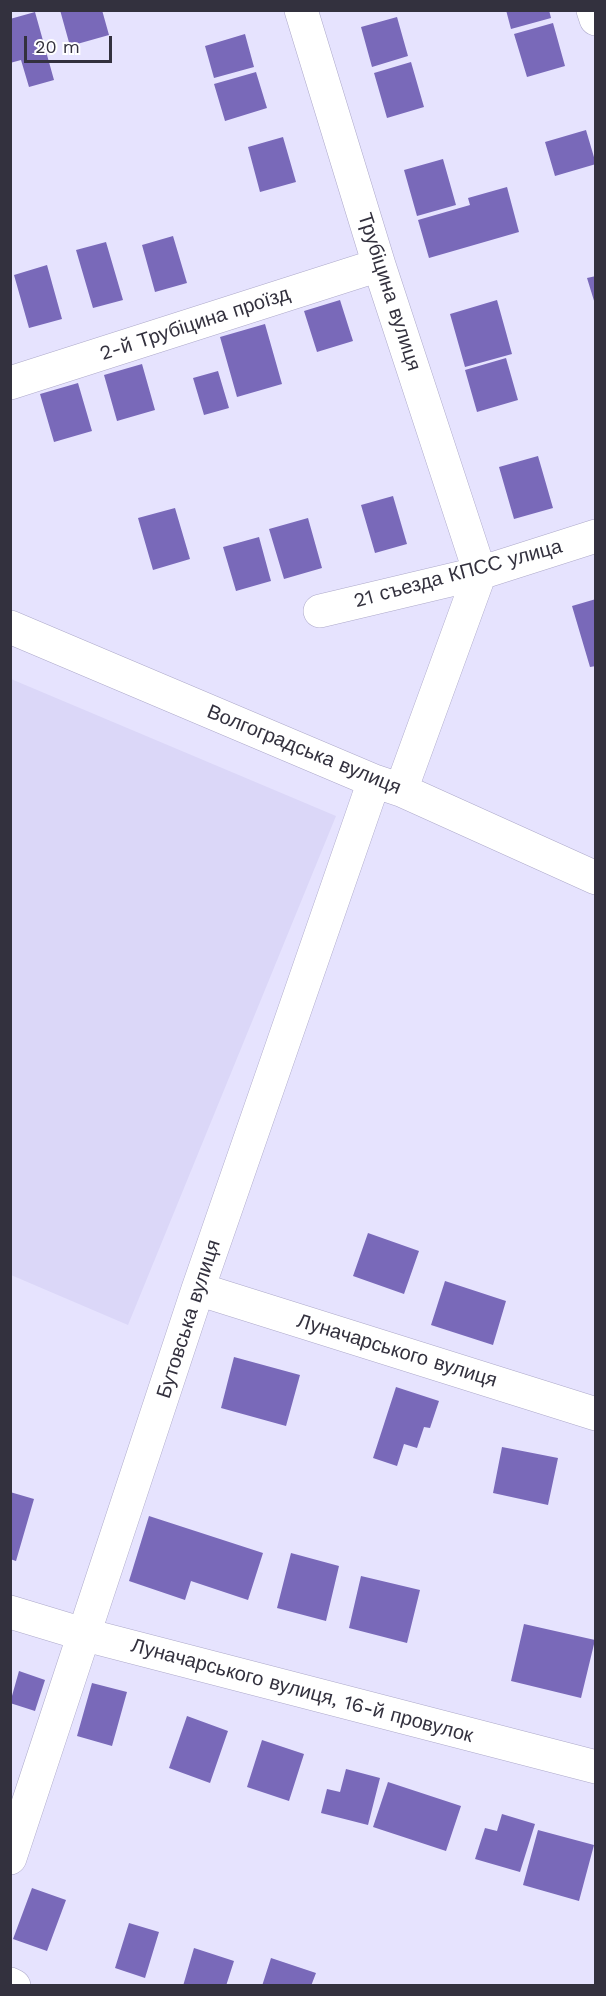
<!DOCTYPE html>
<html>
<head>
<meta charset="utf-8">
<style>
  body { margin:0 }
  #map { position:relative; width:606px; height:1996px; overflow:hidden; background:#e6e3fe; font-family:"Work Sans",sans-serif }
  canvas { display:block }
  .frame { position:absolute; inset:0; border:12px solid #33313e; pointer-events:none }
  .scale { position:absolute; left:24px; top:36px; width:88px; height:27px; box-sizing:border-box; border:3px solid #33313e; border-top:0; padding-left:8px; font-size:18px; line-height:21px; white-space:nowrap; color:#33313e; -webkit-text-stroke:4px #fff; paint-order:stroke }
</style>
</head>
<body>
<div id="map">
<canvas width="606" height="1996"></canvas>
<div class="frame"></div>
<div class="scale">20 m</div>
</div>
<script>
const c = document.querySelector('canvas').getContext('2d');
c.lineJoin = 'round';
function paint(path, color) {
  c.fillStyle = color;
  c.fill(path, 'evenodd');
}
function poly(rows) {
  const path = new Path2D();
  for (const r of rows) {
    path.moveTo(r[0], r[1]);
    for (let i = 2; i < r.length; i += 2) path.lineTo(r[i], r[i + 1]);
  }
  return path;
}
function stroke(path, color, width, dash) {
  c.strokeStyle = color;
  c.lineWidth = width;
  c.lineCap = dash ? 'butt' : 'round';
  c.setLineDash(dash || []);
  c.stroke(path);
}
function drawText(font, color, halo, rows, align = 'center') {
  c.font = font + ' "Work Sans",sans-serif';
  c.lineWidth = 6;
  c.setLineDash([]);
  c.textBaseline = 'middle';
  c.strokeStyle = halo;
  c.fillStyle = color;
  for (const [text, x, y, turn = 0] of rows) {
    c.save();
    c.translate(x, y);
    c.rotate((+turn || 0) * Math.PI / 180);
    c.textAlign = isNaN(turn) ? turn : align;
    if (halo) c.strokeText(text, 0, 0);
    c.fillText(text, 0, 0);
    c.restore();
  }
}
paint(poly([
  [11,679,336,816,128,1325,11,1275]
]), '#dbd7f8');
paint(poly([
  [60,10,102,10,109,35,70,46],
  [506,10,549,10,551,18,511,29],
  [35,12,54,80,29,87,21,60,10,63,10,19],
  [397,17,408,56,372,67,361,27],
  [553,23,565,66,527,77,514,34],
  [245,34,254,67,214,78,205,46],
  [411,62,424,107,387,118,374,73],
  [256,72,267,108,225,121,214,84],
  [586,130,596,164,555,176,545,142],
  [283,137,296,182,260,192,248,147],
  [443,159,456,205,417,216,404,170],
  [507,187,519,232,429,258,418,220,470,205,468,198],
  [173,236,187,283,155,292,142,245],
  [106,242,123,300,93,308,76,250],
  [47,265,62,319,29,328,14,275],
  [596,276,596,304,595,304,587,278],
  [340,300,353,341,317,352,304,311],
  [497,300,512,354,465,367,450,314],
  [265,324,282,384,237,397,220,337],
  [506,358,518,400,477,412,465,370],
  [142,364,155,410,117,421,104,375],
  [218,371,229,408,204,415,193,378],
  [78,383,92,431,54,442,40,394],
  [538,456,553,508,514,519,499,467],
  [393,496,407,544,375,553,361,505],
  [175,508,190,559,153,570,138,518],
  [308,518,322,568,284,579,269,529],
  [259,537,271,581,236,591,223,547],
  [596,599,596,666,590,667,572,606],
  [368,1233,419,1251,404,1294,353,1276],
  [445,1281,506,1301,493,1345,431,1325],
  [234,1357,300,1375,286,1426,221,1408],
  [396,1387,439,1401,430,1428,424,1427,417,1448,404,1444,397,1466,373,1458],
  [502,1447,558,1458,548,1505,493,1493],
  [10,1492,34,1499,16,1561,10,1559],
  [149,1516,263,1553,248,1600,191,1581,185,1600,129,1581],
  [291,1553,339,1566,326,1621,277,1608],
  [361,1576,420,1590,407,1643,349,1628],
  [524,1624,595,1640,581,1698,511,1681],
  [19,1671,45,1680,35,1711,10,1703],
  [92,1683,127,1692,112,1746,77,1736],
  [187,1716,228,1731,210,1783,169,1768],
  [262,1740,304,1754,289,1801,247,1787],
  [346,1769,380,1778,368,1825,321,1813,327,1789,340,1792],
  [388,1782,461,1806,446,1851,373,1827],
  [502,1814,535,1824,520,1872,475,1859,485,1828,497,1831],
  [538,1830,594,1845,579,1901,523,1885],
  [32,1888,66,1900,47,1951,13,1939],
  [129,1923,159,1932,145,1978,115,1968],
  [194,1948,234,1961,226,1986,183,1986],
  [271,1958,316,1973,311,1986,262,1986]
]), '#7969b9');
const minor = poly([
  [301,10,379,265,480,573,401,790],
  [593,10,596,19],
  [10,383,379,265],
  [320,611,480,573,596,536],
  [10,627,374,781,401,790,596,878],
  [198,1289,596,1414],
  [10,1612,86,1635,596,1767],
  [10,1858,198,1289,374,781],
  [10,1984,14,1986]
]);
stroke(minor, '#ada9ca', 34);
stroke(minor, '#fff', 33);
drawText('20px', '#33313e', '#fff', [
  ["Трубіцина вулиця",389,292,72],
  ["2-й Трубіцина проїзд",195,324,-18],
  ["21 съезда КПСС улица",458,574,-15],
  ["Волгоградська вулиця",304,750,22],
  ["Бутовська вулиця",189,1319,-72],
  ["Луначарського вулиця",397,1351,17],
  ["Луначарського вулиця, 16-й провулок",302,1691,15]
]);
</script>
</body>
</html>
